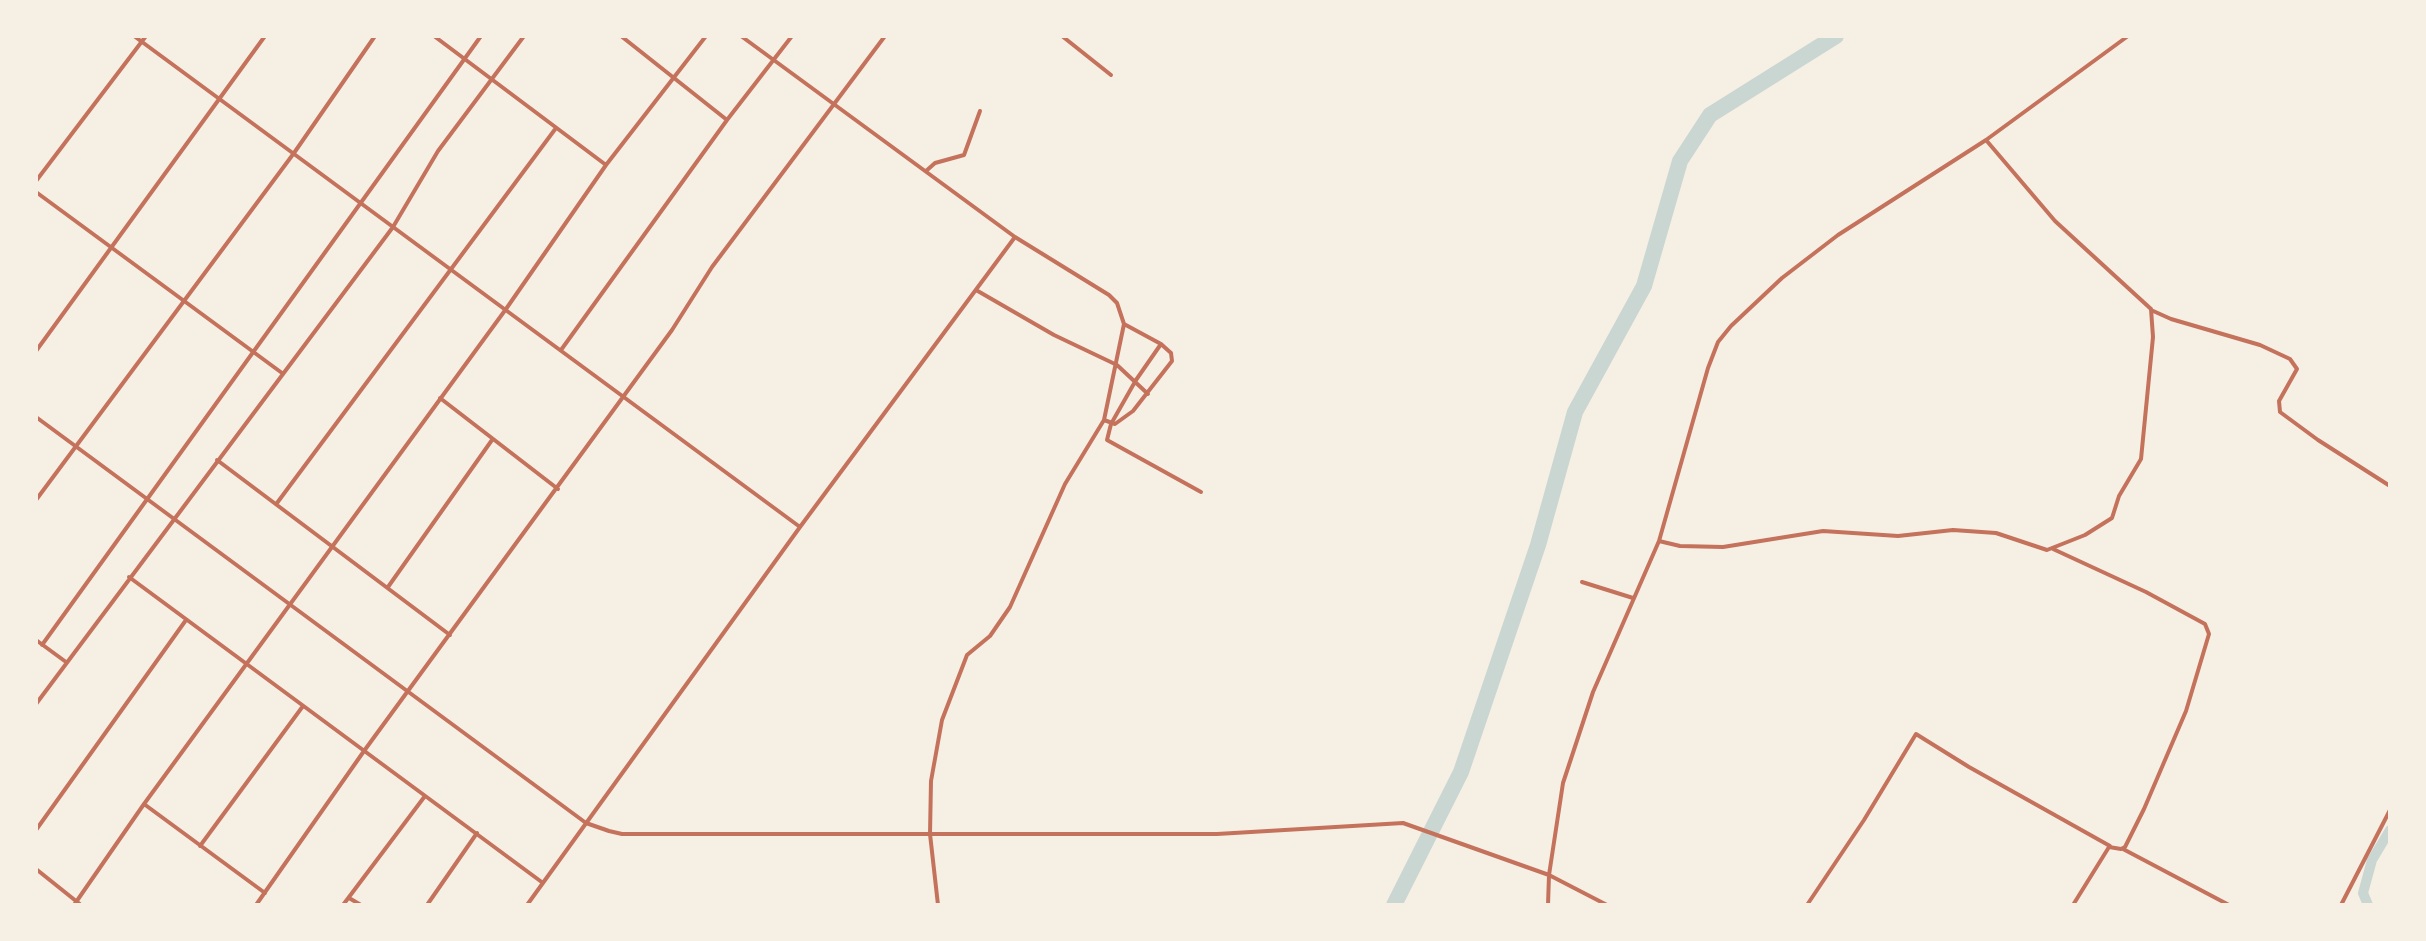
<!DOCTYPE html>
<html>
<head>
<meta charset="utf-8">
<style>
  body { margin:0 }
  #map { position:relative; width:2426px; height:941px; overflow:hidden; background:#f6efe4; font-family:"Archivo Narrow",sans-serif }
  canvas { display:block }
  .frame { position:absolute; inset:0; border:38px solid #f6efe4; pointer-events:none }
</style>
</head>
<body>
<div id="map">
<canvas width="2426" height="941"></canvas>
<div class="frame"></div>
</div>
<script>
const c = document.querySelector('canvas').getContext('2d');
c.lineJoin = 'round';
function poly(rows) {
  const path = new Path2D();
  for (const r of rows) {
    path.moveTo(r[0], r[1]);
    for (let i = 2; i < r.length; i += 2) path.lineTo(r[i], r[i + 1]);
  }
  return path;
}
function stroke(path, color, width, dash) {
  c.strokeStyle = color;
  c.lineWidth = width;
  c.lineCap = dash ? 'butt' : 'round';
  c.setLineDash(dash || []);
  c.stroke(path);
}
stroke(poly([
  [2368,905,2363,893,2372,860,2390,830]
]), '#c9d6d2', 10);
stroke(poly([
  [1394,905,1461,772,1538,545,1575,412,1644,286,1680,161,1710,115,1836,36]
]), '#c9d6d2', 16);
stroke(poly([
  [134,36,800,527],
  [434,36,606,165],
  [621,36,727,120],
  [741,36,1015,237,1109,295,1117,303,1124,324,1104,420,1065,484,1010,607,990,636,967,655,942,720,931,781,930,834,938,905],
  [1062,36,1111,75],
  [926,171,935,163,964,155,980,111],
  [36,181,146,36],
  [36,192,282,373],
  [976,290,1054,335,1117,365,1148,394],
  [2151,310,2171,319,2260,345,2290,359,2297,369,2279,401,2280,412,2318,440,2390,486],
  [1161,344,1136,380,1111,424,1107,440,1201,492],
  [561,350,727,120,792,36],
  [36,351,265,36],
  [440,398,558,489],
  [36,417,586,823,609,831,622,834,1217,834,1403,823,1549,875,1607,905],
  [1104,420,1115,424,1133,411,1172,361,1171,353,1161,344,1124,324],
  [217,460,450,635],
  [36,500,294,153,375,36],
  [277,503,556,128],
  [1659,541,1680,546,1723,547,1823,531,1898,536,1953,530,1996,533,2047,550,2085,535,2112,518,2119,496,2141,459,2153,337,2151,309,2055,221,1986,140],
  [2053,549,2146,592,2205,624,2209,634,2186,711,2144,809,2125,847,2121,849,2109,847,2073,905],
  [129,577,543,883],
  [1582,582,1633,598],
  [388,587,492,440],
  [36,640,66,662],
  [42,645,481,36],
  [36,704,393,227,438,151,524,36],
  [144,804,265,893],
  [36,830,186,620],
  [200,846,303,706],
  [2123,849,2229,905],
  [36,869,81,905],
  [349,898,361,905],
  [74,905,144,804,506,309,606,165,706,36],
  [256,905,364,751,672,330,712,267,885,36],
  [343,905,425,796],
  [427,905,477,833],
  [527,905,800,527,1015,237],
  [1548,905,1549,875,1563,783,1593,692,1659,541,1708,368,1718,342,1731,326,1782,278,1838,235,1986,140,2128,36],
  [1807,905,1864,820,1916,734,1969,767,2110,846],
  [2341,905,2390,810]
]), '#c5725c', 4);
</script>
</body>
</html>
